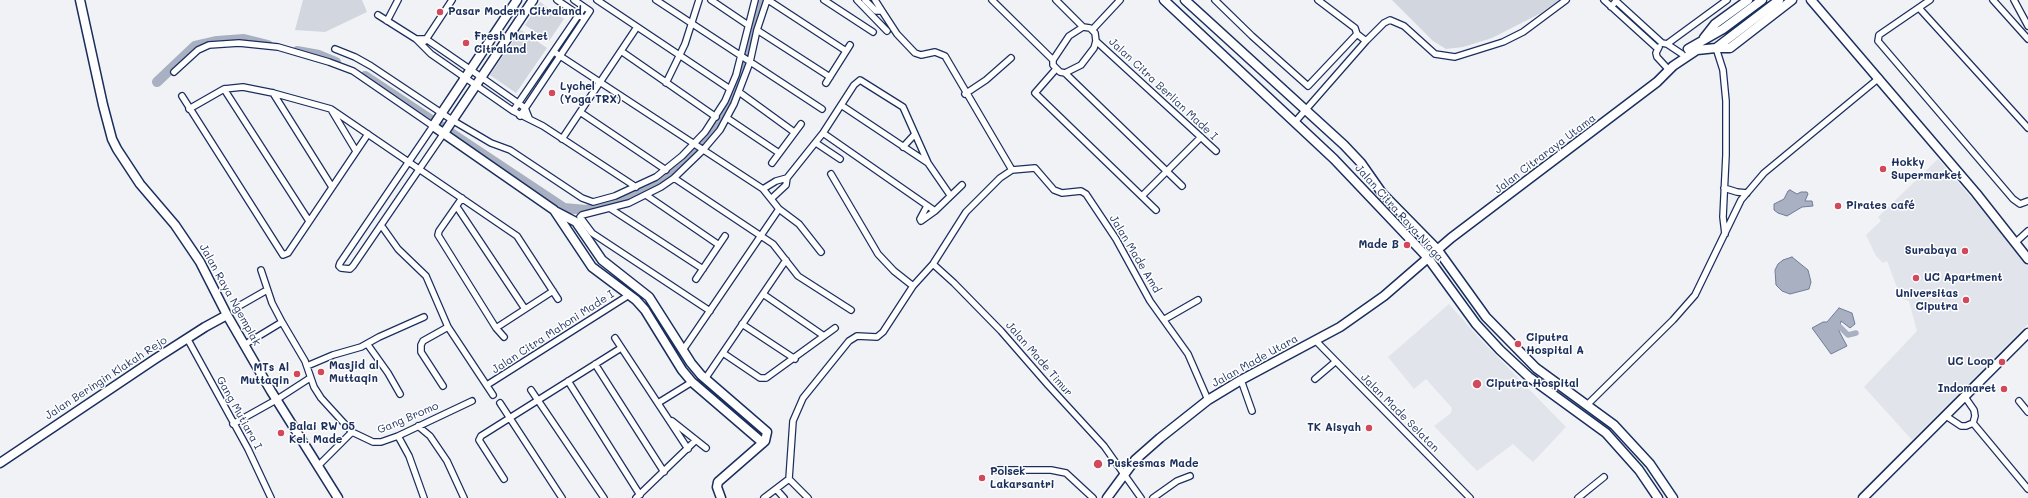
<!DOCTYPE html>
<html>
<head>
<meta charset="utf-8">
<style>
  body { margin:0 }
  canvas { display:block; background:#f1f2f5 }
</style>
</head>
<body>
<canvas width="2028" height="498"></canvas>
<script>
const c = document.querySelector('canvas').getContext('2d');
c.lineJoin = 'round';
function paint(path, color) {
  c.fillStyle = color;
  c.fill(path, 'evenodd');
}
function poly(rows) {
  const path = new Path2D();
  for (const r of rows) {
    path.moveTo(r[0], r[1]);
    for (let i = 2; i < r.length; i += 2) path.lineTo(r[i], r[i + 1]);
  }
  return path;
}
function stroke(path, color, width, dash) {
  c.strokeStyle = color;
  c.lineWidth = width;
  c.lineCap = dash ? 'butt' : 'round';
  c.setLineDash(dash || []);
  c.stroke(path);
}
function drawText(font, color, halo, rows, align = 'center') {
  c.font = font + ' Mali,sans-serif';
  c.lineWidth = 3;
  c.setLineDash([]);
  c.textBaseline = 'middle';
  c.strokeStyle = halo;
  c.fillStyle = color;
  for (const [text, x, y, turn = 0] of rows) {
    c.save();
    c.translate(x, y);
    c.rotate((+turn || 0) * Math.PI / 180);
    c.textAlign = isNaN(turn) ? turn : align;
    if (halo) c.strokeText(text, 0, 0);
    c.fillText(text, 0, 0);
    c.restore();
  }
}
paint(poly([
  [1938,159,2014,247,2028,267,2028,324,1912,440,1864,387,1917,331,1909,301,1901,298,1887,261,1883,263,1876,256,1866,235,1881,221,1878,217],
  [1449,304,1479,338,1566,427,1533,462,1513,444,1477,471,1434,426,1451,413,1452,408,1426,379,1414,389,1388,357]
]), '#e1e4ea');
paint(poly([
  [303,0,362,0,367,12,325,32,295,30],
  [1392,0,1559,0,1541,13,1492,38,1463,47,1446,49,1433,41],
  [540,2,564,19,549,41,525,25],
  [521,30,547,48,516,93,490,75]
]), '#d2d6df');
const water = poly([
  [1790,190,1797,194,1801,192,1807,192,1808,194,1805,201,1812,201,1813,206,1802,207,1787,216,1778,213,1774,210,1774,204,1784,199,1788,191,1790,190],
  [1792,257,1808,270,1811,282,1809,289,1790,294,1782,291,1776,285,1775,270,1778,264,1783,260,1792,257],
  [1839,308,1852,313,1855,324,1850,328,1841,321,1839,331,1847,346,1831,354,1812,328,1823,322,1827,322,1839,308]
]);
paint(water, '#a8b0c2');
stroke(water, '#707c9a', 1);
stroke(poly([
  [1839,326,1848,335,1856,333]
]), '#a8b0c2', 5.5);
stroke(poly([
  [297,51,319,55,336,62],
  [365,76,564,208,586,210,636,195,669,175,702,144,726,107,731,95,760,0],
  [157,82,195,46,217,41,244,39,268,45]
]), '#a8b0c2', 10);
const street = poly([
  [557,0,582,17],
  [597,0,730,89],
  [656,0,822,109],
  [711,0,748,25],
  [768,0,846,51],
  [824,0,873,32],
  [857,0,887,31],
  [865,0,876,11,882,11,897,34,915,53,921,55,935,52,945,56,1012,170],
  [875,0,882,11],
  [992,0,1053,60],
  [1056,0,1083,27],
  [1215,0,1252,36,1308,86,1357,34],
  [1318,0,1355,28,1357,34,1366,41],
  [1604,0,1658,49],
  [1930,0,1879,35,1878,41,2013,199,2020,204,2028,201],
  [1993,0,2028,39],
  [2014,0,2028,26],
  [1611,7,1616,1,1662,43,1667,44,1682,54],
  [1919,8,2028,128],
  [378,15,416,39,431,54,513,111,543,126,636,187],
  [387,21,398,0],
  [1083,27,1090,28,1095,33,1096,41,1094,48,1081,65,1065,73,1060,72,1053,65,1053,60,1069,36,1083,27],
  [757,30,830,77],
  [1092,30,1120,0],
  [416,39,426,39,471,70,525,108,529,118],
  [425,41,452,0],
  [1096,41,1216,151],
  [1667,44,1727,0],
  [1659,47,1656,53,1657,57,1669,70],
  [1716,48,1723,70,1726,101,1726,155,1723,217,1725,234],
  [335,49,355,57,371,66,452,120,491,143,510,150,582,198,593,202,615,196,656,177,682,156,705,132,725,101,736,75,755,0],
  [621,51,716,117],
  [554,52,763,189,779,209,799,224,821,252],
  [1056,69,1035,93,1156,210],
  [174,72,198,50,209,45,239,43,278,47,329,62,353,71,433,126,340,263,339,266,341,268,350,269,353,266,444,133],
  [1065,73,1182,186],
  [666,83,685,44,699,0],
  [826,83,850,45],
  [224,89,309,221],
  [739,92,794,132],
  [273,93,332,187],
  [965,94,986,80,1011,58],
  [182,96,283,255,288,253,368,134],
  [841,105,928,163,950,195],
  [189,109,224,89,243,87,273,93,331,109,517,236,558,299],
  [332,111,356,151],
  [513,111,584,7],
  [580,112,666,170],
  [520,116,590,11,574,0],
  [727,118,779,153],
  [1295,122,1366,41,1384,23,1390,20,1404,26,1435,54,1455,57,1503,42,1523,32,1566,0],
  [823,133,935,211],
  [562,139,637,27],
  [816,143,840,159],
  [903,147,915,134],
  [772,163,801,124],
  [1012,170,1035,168,1054,190,1062,193,1081,191,1086,194,1116,239,1150,301,1188,354,1208,400],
  [831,174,878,254,894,271,913,286],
  [674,178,773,244,798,276,851,310],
  [1724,188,1737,192,1747,193],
  [763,189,776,181,787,178,823,133,854,85,860,80,903,107,928,163],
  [646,195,719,245],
  [1142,196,1201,137],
  [462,198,439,231,438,235,496,328,504,337],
  [772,198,786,185,787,178],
  [927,206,920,219,921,221,935,211,962,185],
  [457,207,525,309],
  [611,209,703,269],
  [381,225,398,249,426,276,448,327,493,395],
  [2016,242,2028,231],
  [933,264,954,283,1001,331,1048,385,1104,446,1141,498],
  [261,270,272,303,282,322],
  [696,279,725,236],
  [763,294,824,336],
  [239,306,267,290],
  [710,311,592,233,580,217,582,215,629,203,661,187,674,178,703,150,720,130,734,104,750,62,757,30,767,0],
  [1165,319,1198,300],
  [742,324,795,359],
  [496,328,553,291],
  [187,338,248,449,271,498],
  [615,338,688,449],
  [1316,341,1470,498],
  [244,345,282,322,305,361,314,387,321,398,352,432,373,442,381,442,398,436,472,401],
  [368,345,388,373,400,394],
  [683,350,779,209],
  [723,353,760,378,766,378,835,328],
  [595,364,664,472],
  [307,366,333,355,361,347,379,337,424,317],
  [705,379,786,260],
  [1315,379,1335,362],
  [1241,380,1252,411],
  [568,381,640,495],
  [487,385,629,295],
  [443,386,421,352,421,345,423,341,448,327],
  [531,390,604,498],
  [2019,401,2028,412],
  [500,403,562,498],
  [658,403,692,382],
  [1588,404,1673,320,1695,295,1741,200,1764,173,1879,78],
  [1946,416,1961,426,1966,426,1973,423,1975,416,1974,410,1965,397],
  [672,421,706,448],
  [1973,423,2028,489],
  [233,424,276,400,310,378],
  [418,426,430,436,447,461,464,498],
  [398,436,409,456,424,498],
  [318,466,352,432],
  [997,470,1051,470,1066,473,1093,498],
  [504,479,479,440,481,436,621,348],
  [789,479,808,498],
  [776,489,784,498],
  [636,498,696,440],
  [764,498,789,479,793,421,803,398,849,341,857,336,877,337,883,332,913,286,933,264,966,212,1000,178,1012,170],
  [1153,498,1177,481,1190,476],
  [1578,498,1604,477]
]);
const secondary = poly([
  [80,0,103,105,112,139,117,149,140,184,175,225,200,262,227,315,271,391,338,498],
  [517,0,433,126,554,210,592,267,636,300,645,310,682,370,692,382,763,443],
  [1164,0,1334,159,1428,258,1476,324,1500,350,1529,377,1606,433,1639,470,1658,498],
  [1185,0,1344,145,1361,163,1382,193,1437,249,1486,317,1536,368,1614,425,1650,464,1673,498],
  [1811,0,1976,193,2028,259],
  [1704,38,1715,24,1748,0],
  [1716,48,1730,48,1792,0],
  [1688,49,1723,29,1762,0],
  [444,133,533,0],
  [557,212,576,222,602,260,649,297,691,363,701,375,767,432,765,441,718,482,717,487,721,498],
  [0,463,155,359,205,327,227,315],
  [1107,498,1135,460,1160,438,1208,400,1241,380,1340,327,1384,296,1451,238,1657,82,1673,66,1697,50,1716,48,1779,0],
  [1863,498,2028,333]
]);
stroke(street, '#1b2f5e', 8);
stroke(secondary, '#1b2f5e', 11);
stroke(street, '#fff', 5.5);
stroke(secondary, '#fff', 8);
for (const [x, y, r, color] of [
  [440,12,4,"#d1495b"],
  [466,43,4,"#d1495b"],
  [552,93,4,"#d1495b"],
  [1883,169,4,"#d1495b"],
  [1838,206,4,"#d1495b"],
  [1407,245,4,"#d1495b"],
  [1965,251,4,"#d1495b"],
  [1916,278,4,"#d1495b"],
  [1966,300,4,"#d1495b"],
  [1518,344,4,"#d1495b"],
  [2002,362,4,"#d1495b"],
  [321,372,4,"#d1495b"],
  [297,374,4,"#d1495b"],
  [1477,384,5,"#d1495b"],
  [2004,389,4,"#d1495b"],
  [1369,428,4,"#d1495b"],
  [281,433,4,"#d1495b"],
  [1098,464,5,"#d1495b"],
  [982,478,4,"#d1495b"]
]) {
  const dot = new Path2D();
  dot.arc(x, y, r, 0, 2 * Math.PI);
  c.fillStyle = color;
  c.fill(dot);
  stroke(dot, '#fff', 1.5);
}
drawText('bold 11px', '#1b2f5e', '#fff', [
  ["Pasar Modern Citraland",448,12],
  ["Fresh Market",474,37],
  ["Citraland",474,50],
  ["Lychel",560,87],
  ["(Yoga TRX)",560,100],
  ["Hokky",1891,163],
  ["Supermarket",1891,176],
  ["Pirates café",1846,206],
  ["Made B",1399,245,"right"],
  ["Surabaya",1957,251,"right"],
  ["UC Apartment",1924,278],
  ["Universitas",1958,294,"right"],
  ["Ciputra",1958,307,"right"],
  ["Ciputra",1526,338],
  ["Hospital A",1526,351],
  ["UC Loop",1994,362,"right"],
  ["Masjid al",329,366],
  ["Muttaqin",329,379],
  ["MTs Al",289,368,"right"],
  ["Muttaqin",289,381,"right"],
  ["Ciputra Hospital",1486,384],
  ["Indomaret",1996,389,"right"],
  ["Balai RW 05",289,427],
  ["Kel. Made",289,440],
  ["TK Aisyah",1361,428,"right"],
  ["Puskesmas Made",1107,464],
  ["Polsek",990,472],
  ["Lakarsantri",990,485]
], 'left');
drawText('11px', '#1b2f5e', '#fff', [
  ["Jalan Citra Berlian Made I",1163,89,43],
  ["Jalan Citraraya Utama",1545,154,-37],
  ["Jalan Citra Raya Niaga",1399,213,48],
  ["Jalan Made Amd",1135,254,59],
  ["Jalan Raya Ngemplak",230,295,61],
  ["Jalan Citra Mahoni Made I",553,332,-33],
  ["Jalan Made Timur",1039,359,49],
  ["Jalan Made Utara",1255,361,-29],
  ["Jalan Beringin Klakah Rejo",106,378,-33],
  ["Gang Mutiara I",239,413,61],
  ["Jalan Made Selatan",1400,413,45],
  ["Gang Bromo",408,418,-23]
]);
</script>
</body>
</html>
